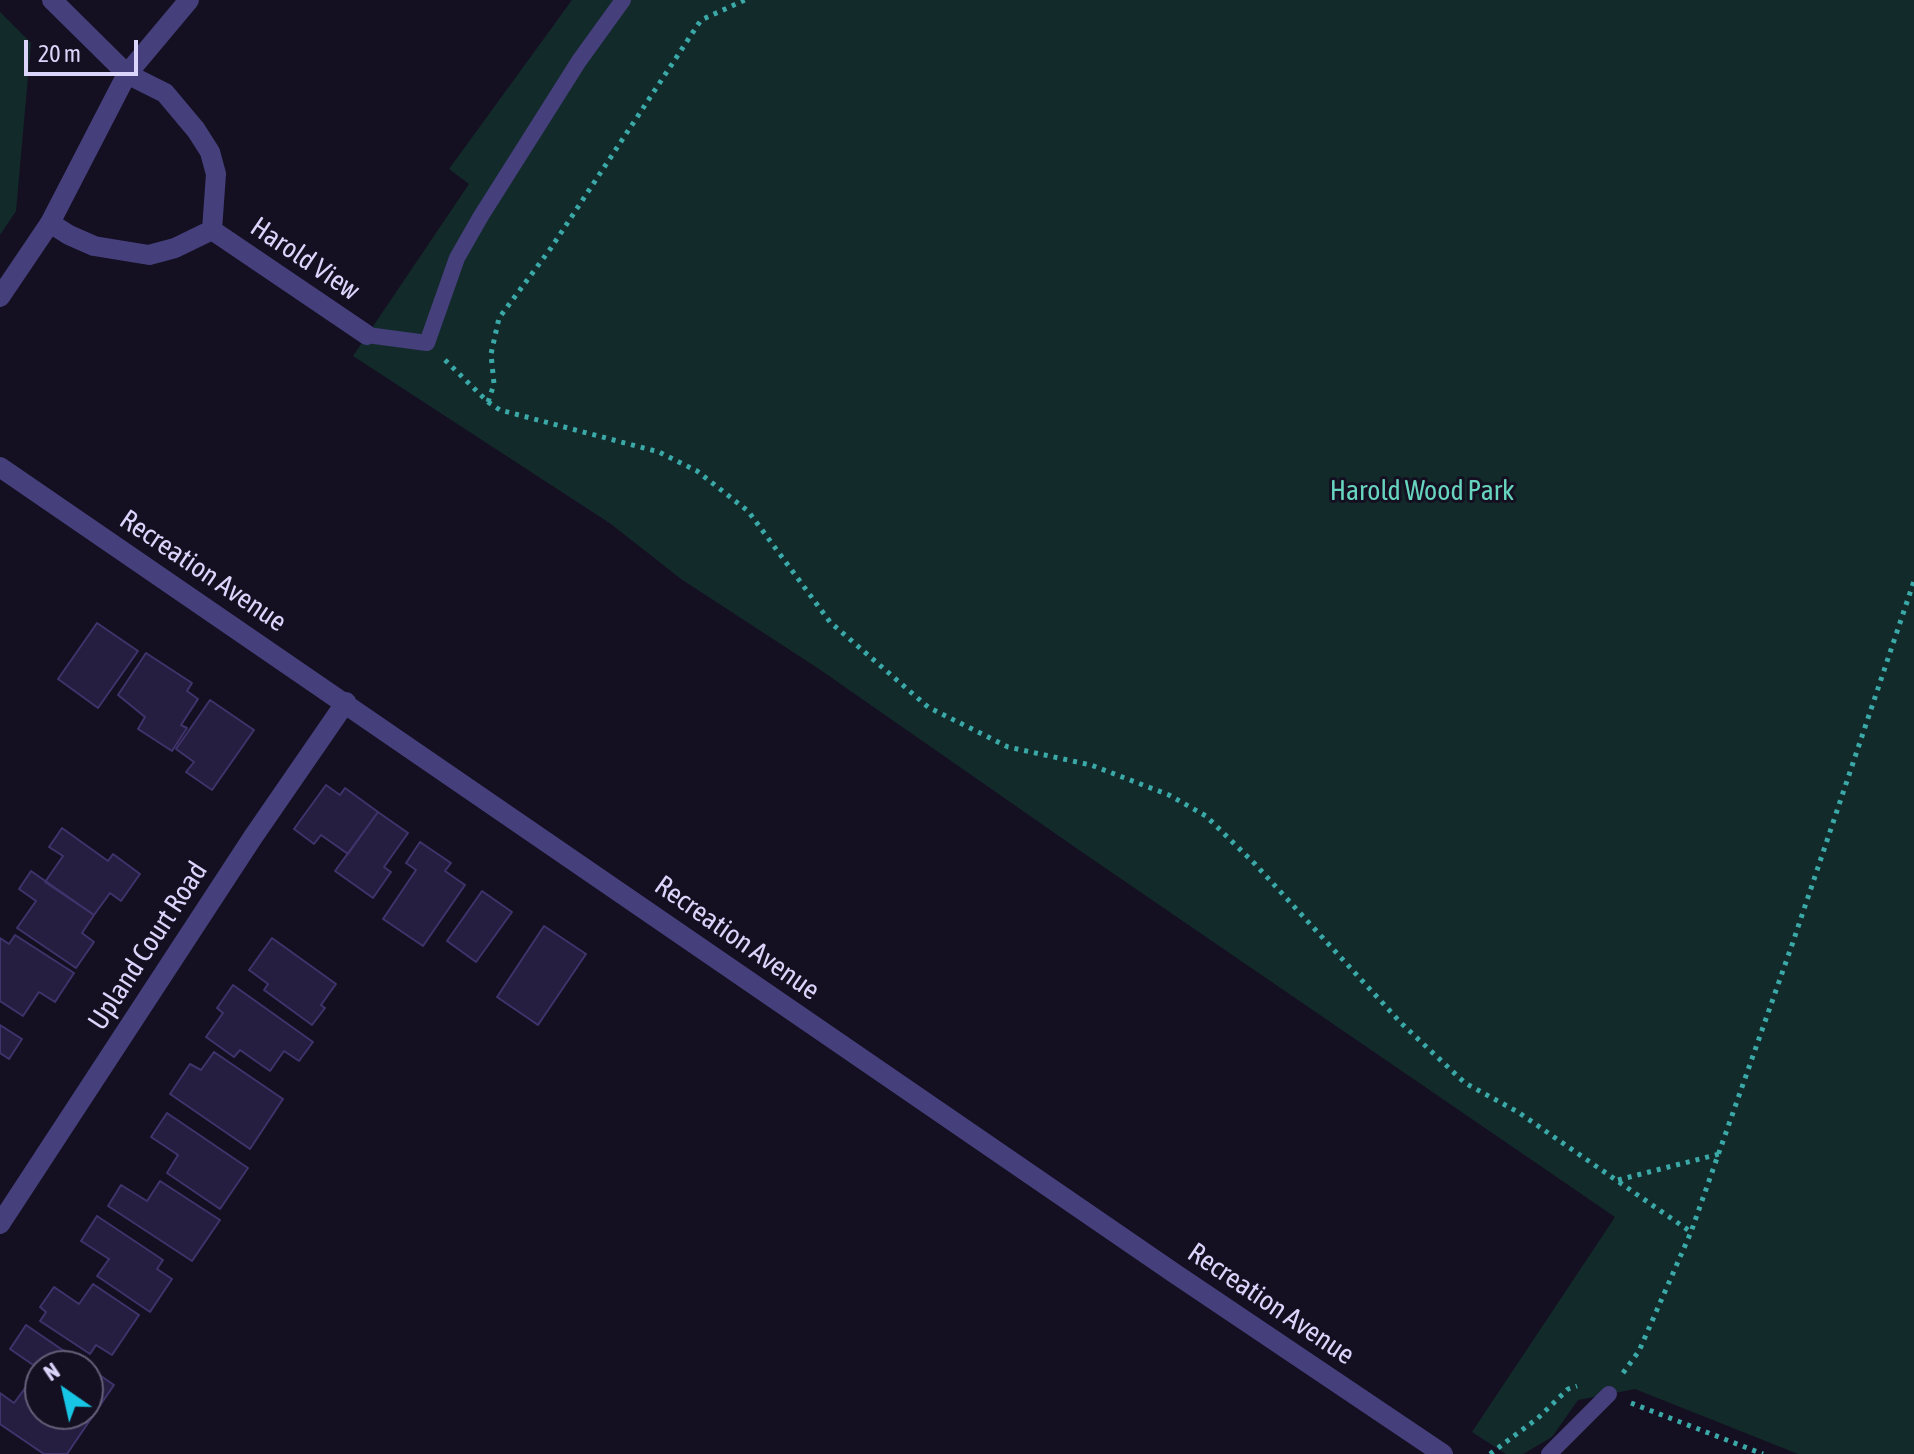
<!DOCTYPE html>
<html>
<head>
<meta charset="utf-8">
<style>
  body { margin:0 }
  #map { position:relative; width:1914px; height:1454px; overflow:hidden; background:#141021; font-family:"Asap Condensed",sans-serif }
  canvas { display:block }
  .north { position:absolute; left:24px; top:1350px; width:80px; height:80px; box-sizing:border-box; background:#141021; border:2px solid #645e78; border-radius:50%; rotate:326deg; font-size:22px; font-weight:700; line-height:32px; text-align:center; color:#dbd4fb }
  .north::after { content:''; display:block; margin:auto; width:28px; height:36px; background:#17c5e4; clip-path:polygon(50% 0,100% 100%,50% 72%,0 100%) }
  .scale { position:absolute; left:24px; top:40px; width:114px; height:36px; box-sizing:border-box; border:4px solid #dbd4fb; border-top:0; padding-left:10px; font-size:24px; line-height:28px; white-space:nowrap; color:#dbd4fb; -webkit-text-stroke:6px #141021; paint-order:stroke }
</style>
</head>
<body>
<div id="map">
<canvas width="1914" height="1454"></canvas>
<div class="north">N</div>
<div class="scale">20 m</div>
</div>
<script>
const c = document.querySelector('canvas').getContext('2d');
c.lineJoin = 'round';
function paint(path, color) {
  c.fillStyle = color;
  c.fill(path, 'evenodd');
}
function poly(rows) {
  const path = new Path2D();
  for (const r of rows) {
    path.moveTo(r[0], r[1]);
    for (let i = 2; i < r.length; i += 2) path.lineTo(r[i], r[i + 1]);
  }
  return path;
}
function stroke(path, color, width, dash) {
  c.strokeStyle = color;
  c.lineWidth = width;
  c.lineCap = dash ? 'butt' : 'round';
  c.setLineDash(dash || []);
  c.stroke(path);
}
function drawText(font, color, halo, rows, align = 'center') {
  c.font = font + ' "Asap Condensed",sans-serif';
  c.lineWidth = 6;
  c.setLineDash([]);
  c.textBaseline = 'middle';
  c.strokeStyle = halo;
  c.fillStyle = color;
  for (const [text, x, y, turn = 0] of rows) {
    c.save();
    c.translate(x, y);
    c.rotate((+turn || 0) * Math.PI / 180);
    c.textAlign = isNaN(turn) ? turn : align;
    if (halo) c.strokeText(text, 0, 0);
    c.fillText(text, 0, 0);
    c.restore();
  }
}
paint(poly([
  [572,0,1914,0,1914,1454,1798,1454,1635,1389,1578,1400,1552,1437,1523,1454,1506,1454,1472,1432,1615,1217,1079,850,819,669,681,579,611,524,353,356,469,184,449,169],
  [0,12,31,43,16,211,0,235]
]), '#132a2b');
const building = poly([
  [97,623,138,651,98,708,58,679,97,623],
  [146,653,192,683,187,691,198,699,181,725,187,728,172,751,138,729,145,717,118,695,146,653],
  [210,700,254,730,212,790,186,772,194,762,176,749,210,700],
  [326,785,340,795,345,788,378,812,348,854,321,835,314,844,294,829,326,785],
  [378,812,408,833,384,867,391,872,373,898,335,871,378,812],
  [62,828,108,861,113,854,140,874,121,901,110,893,94,915,45,882,63,856,49,847,62,828],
  [420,842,451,863,445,871,465,885,423,946,383,919,416,870,406,863,420,842],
  [31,871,94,915,82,933,94,942,76,968,17,928,36,901,19,889,31,871],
  [482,891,512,912,476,962,447,941,482,891],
  [544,926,586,954,538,1025,497,997,544,926],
  [15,935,74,973,55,1002,39,992,23,1016,0,1001,0,938,9,944,15,935],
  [272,938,336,984,321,1005,325,1008,312,1025,264,990,268,984,249,970,272,938],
  [233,985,313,1042,299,1061,284,1051,270,1071,240,1050,234,1057,206,1037,223,1013,217,1008,233,985],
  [0,1025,22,1039,9,1059,0,1053,0,1025],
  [214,1052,283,1099,250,1149,170,1094,190,1064,201,1070,214,1052],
  [167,1113,248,1168,220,1209,167,1173,178,1155,151,1137,167,1113],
  [160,1181,220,1220,192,1261,108,1206,121,1185,147,1201,160,1181],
  [97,1216,163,1260,157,1269,172,1279,150,1312,97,1276,109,1259,81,1241,97,1216],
  [93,1284,139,1315,112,1355,96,1345,90,1354,40,1321,46,1312,40,1307,54,1287,79,1304,93,1284],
  [26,1325,86,1366,40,1366,40,1390,29,1383,39,1369,10,1349,26,1325],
  [88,1367,114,1385,88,1423,75,1414,88,1414,88,1367],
  [29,1383,40,1390,40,1414,75,1414,88,1423,67,1454,44,1454,0,1424,0,1393,14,1403,29,1383]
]);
paint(building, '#261e40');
stroke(building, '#40326a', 2);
stroke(poly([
  [445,360,488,402,500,410,659,452,697,471,748,511,830,622,928,707,1008,747,1091,765,1169,795,1206,816,1255,864,1401,1023,1465,1083,1518,1112,1691,1232],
  [488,402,494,384,491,354,499,318,551,248,701,20,745,0],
  [1618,1180,1719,1154],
  [1623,1373,1639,1351,1691,1232,1793,942,1914,581],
  [1631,1403,1763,1454],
  [1490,1454,1538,1418,1568,1389,1577,1386]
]), '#3aa9a8', 5, [4, 6]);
stroke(poly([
  [367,335,427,343,457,258,481,216,579,61,623,0],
  [1549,1454,1609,1394]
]), '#453f7c', 16);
stroke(poly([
  [50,223,69,235,94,246,149,255,175,248,212,230,216,174,210,152,196,130,165,93,127,74],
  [212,230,367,335],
  [0,467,1174,1273,1443,1454],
  [0,1224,253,837,346,702]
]), '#453f7c', 20);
stroke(poly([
  [52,0,127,74],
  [0,297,50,223,127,74,189,0]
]), '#453f7c', 20);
drawText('28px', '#dbd4fb', '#141021', [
  ["Harold View",305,259,34],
  ["Recreation Avenue",203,571,34],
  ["Recreation Avenue",737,938,35],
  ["Upland Court Road",148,946,-57],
  ["Recreation Avenue",1271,1304,34]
]);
drawText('28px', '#67d4be', '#141021', [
  ["Harold Wood Park",1422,491]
]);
</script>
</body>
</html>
